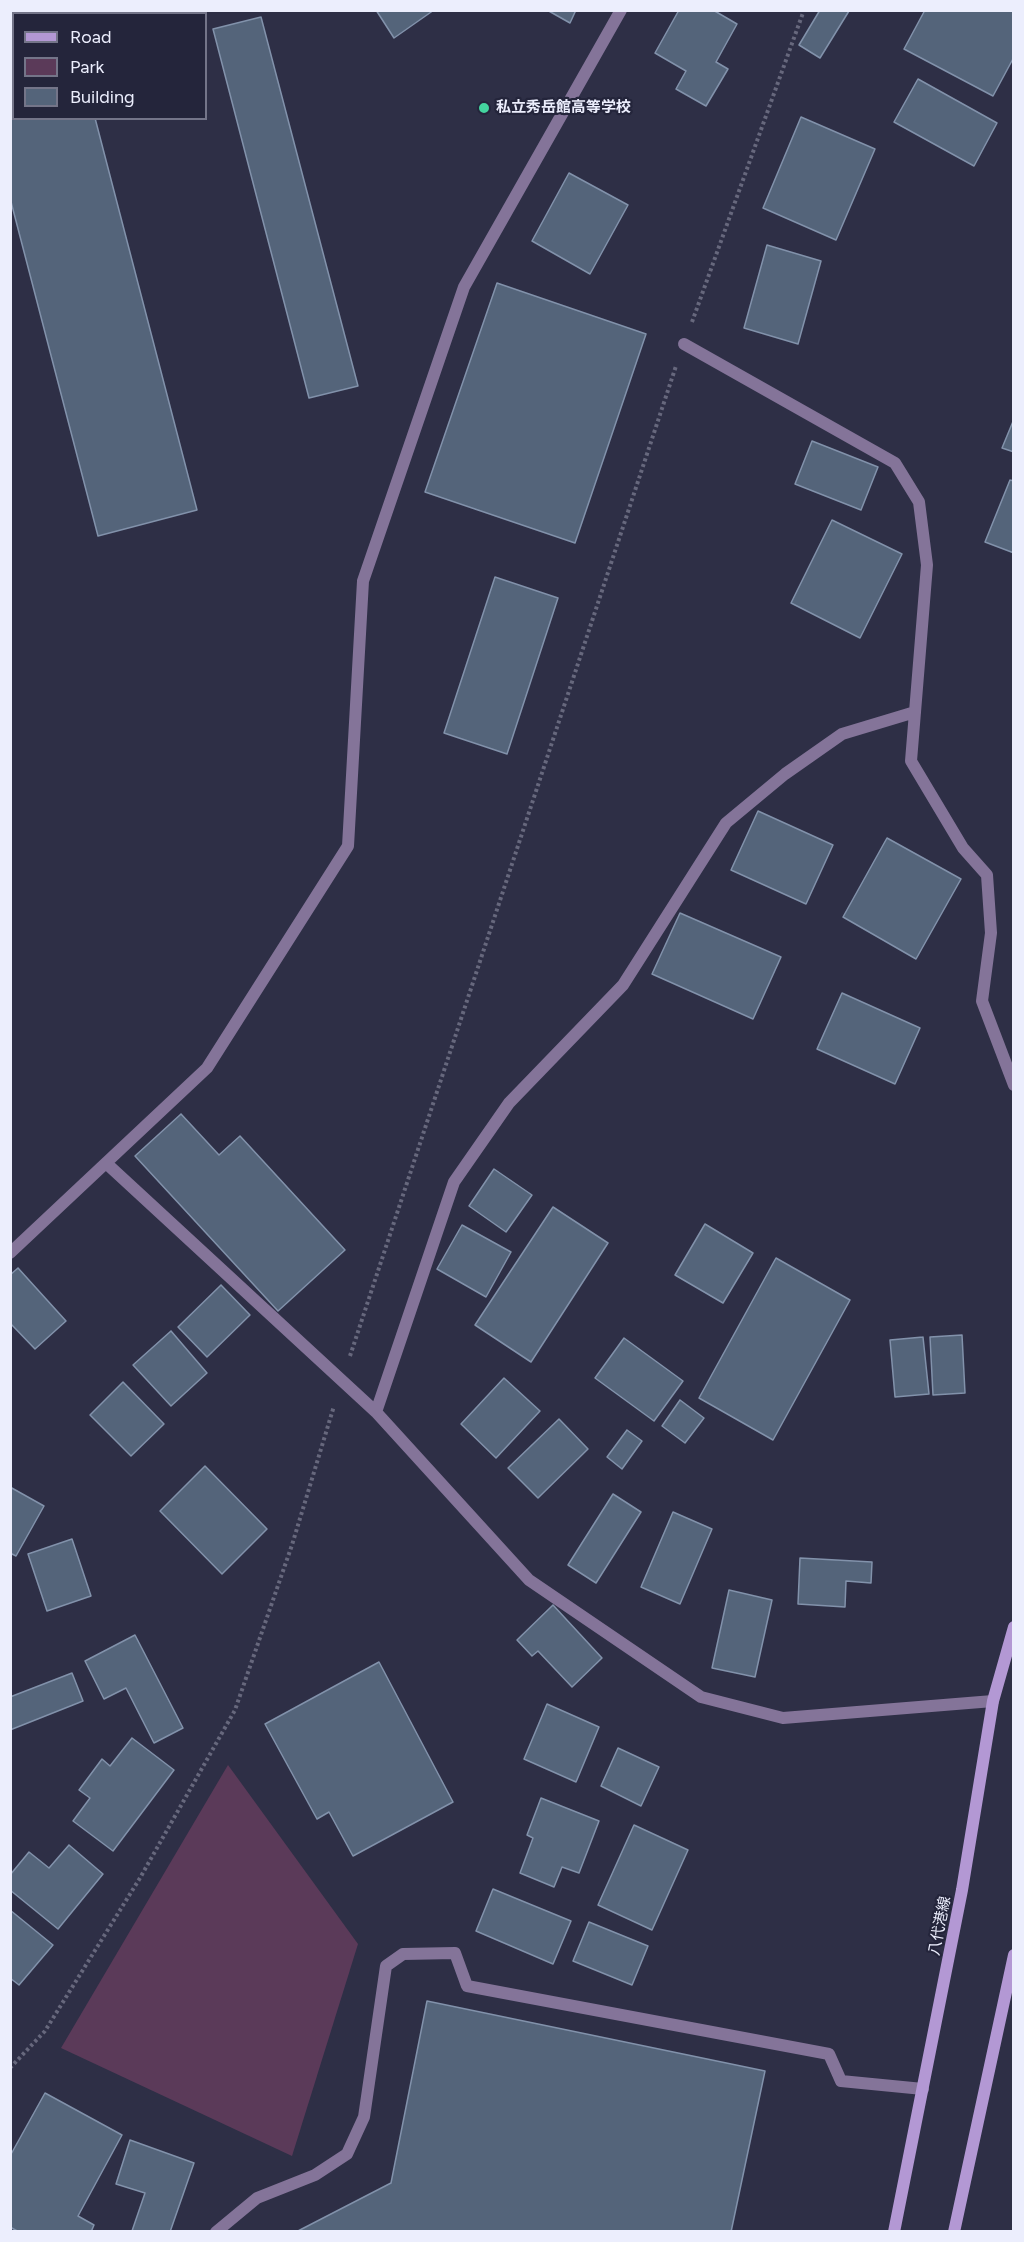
<!DOCTYPE html>
<html>
<head>
<meta charset="utf-8">
<style>
  body { margin:0 }
  #map { position:relative; width:1024px; height:2242px; overflow:hidden; background:#2e2f46; font-family:Figtree,sans-serif }
  canvas { display:block }
  .frame { position:absolute; inset:0; border:12px solid #eceefd; pointer-events:none }
  .legend { position:absolute; left:12px; top:12px; width:195px; height:108px; box-sizing:border-box; background:#24253b; border:2px solid #747589; margin:0; padding:8px 10px; list-style:none; font-size:18px; color:#eceefd }
  .legend li { display:flex; align-items:center; gap:12px; height:30px }
  .legend b { width:30px; border:2px solid #747589 }
</style>
</head>
<body>
<div id="map">
<canvas width="1024" height="2242"></canvas>
<div class="frame"></div>
<ul class="legend">
<li><b style="height:8px;background:#b398d4"></b>Road</li>
<li><b style="height:16px;background:#5b3a59"></b>Park</li>
<li><b style="height:16px;background:#54647a"></b>Building</li>
</ul>
</div>
<script>
const c = document.querySelector('canvas').getContext('2d');
c.lineJoin = 'round';
function paint(path, color) {
  c.fillStyle = color;
  c.fill(path, 'evenodd');
}
function poly(rows) {
  const path = new Path2D();
  for (const r of rows) {
    path.moveTo(r[0], r[1]);
    for (let i = 2; i < r.length; i += 2) path.lineTo(r[i], r[i + 1]);
  }
  return path;
}
function stroke(path, color, width, dash) {
  c.strokeStyle = color;
  c.lineWidth = width;
  c.lineCap = dash ? 'butt' : 'round';
  c.setLineDash(dash || []);
  c.stroke(path);
}
function drawText(font, color, halo, rows, align = 'center') {
  c.font = font + ' Figtree,"Noto Sans JP",sans-serif';
  c.lineWidth = 4.5;
  c.setLineDash([]);
  c.textBaseline = 'middle';
  c.strokeStyle = halo;
  c.fillStyle = color;
  for (const [text, x, y, turn = 0] of rows) {
    c.save();
    c.translate(x, y);
    c.rotate((+turn || 0) * Math.PI / 180);
    c.textAlign = isNaN(turn) ? turn : align;
    if (halo) c.strokeText(text, 0, 0);
    c.fillText(text, 0, 0);
    c.restore();
  }
}
paint(poly([
  [228,1765,358,1944,292,2156,61,2048]
]), '#5b3a59');
const building = poly([
  [376,10,434,10,394,38,376,10],
  [547,10,576,10,570,23,547,10],
  [679,10,713,10,737,24,716,62,728,69,706,106,676,89,686,71,655,53,679,10],
  [820,10,849,11,820,58,799,45,820,10],
  [925,10,1014,10,1014,57,993,96,904,49,925,10],
  [261,17,358,386,309,398,213,29,261,17],
  [10,22,14,22,14,118,95,118,197,510,98,536,10,198,10,22],
  [918,79,997,123,974,166,894,122,918,79],
  [801,117,875,149,836,240,763,208,801,117],
  [569,173,628,205,590,274,532,241,569,173],
  [767,245,821,261,798,344,744,328,767,245],
  [497,283,646,334,575,543,425,492,497,283],
  [1014,419,1014,452,1002,448,1014,419],
  [812,441,878,467,861,510,795,484,812,441],
  [1010,480,1014,481,1014,553,985,542,1010,480],
  [832,520,902,554,860,638,791,603,832,520],
  [495,577,558,598,507,754,444,733,495,577],
  [758,811,833,845,806,904,731,870,758,811],
  [887,838,961,879,916,959,843,917,887,838],
  [680,913,781,957,753,1019,652,974,680,913],
  [842,993,920,1028,895,1084,817,1049,842,993],
  [181,1114,219,1155,240,1136,345,1250,278,1311,135,1156,181,1114],
  [494,1169,532,1195,506,1232,469,1206,494,1169],
  [553,1207,608,1243,531,1362,475,1325,553,1207],
  [705,1224,753,1253,723,1303,675,1275,705,1224],
  [462,1225,511,1252,486,1297,437,1269,462,1225],
  [776,1258,850,1300,773,1440,699,1398,776,1258],
  [18,1268,66,1321,35,1349,10,1323,10,1275,18,1268],
  [221,1285,250,1315,207,1357,178,1327,221,1285],
  [171,1331,207,1373,171,1406,133,1365,171,1331],
  [962,1335,965,1393,933,1395,930,1337,962,1335],
  [923,1337,929,1394,895,1397,890,1340,923,1337],
  [624,1338,683,1381,654,1421,595,1378,624,1338],
  [504,1378,540,1411,496,1458,461,1424,504,1378],
  [123,1382,164,1424,131,1456,90,1415,123,1382],
  [680,1400,704,1418,685,1443,662,1426,680,1400],
  [559,1419,588,1449,538,1498,508,1468,559,1419],
  [627,1430,642,1441,622,1469,607,1457,627,1430],
  [205,1466,267,1529,222,1574,160,1511,205,1466],
  [10,1487,44,1506,16,1556,10,1553,10,1487],
  [613,1494,641,1512,596,1583,568,1565,613,1494],
  [673,1512,712,1529,680,1604,641,1587,673,1512],
  [72,1539,91,1596,47,1611,28,1554,72,1539],
  [800,1558,872,1562,871,1583,846,1581,845,1607,798,1604,800,1558],
  [729,1590,772,1600,755,1677,712,1668,729,1590],
  [553,1605,602,1658,572,1687,538,1651,532,1656,517,1640,553,1605],
  [135,1635,183,1728,154,1743,126,1688,104,1699,85,1661,135,1635],
  [379,1662,453,1802,353,1856,329,1812,317,1819,265,1724,379,1662],
  [72,1673,83,1701,10,1730,10,1697,72,1673],
  [547,1704,599,1727,576,1782,524,1759,547,1704],
  [132,1738,174,1770,113,1851,73,1821,90,1798,79,1790,102,1759,110,1766,132,1738],
  [618,1748,659,1767,641,1806,601,1786,618,1748],
  [541,1798,599,1821,579,1873,562,1867,554,1887,520,1873,533,1838,527,1835,541,1798],
  [634,1825,688,1850,652,1930,598,1905,634,1825],
  [69,1845,103,1874,58,1929,10,1890,10,1875,29,1852,49,1868,69,1845],
  [493,1889,571,1921,553,1964,476,1931,493,1889],
  [10,1910,53,1945,19,1985,10,1978,10,1910],
  [589,1922,648,1946,632,1985,573,1961,589,1922],
  [427,2001,765,2071,731,2232,296,2232,391,2183,427,2001],
  [45,2093,122,2135,78,2216,94,2225,91,2232,19,2232,10,2227,10,2156,45,2093],
  [130,2140,194,2163,170,2232,132,2231,145,2193,116,2184,130,2140]
]);
paint(building, '#54647a');
stroke(building, '#8292ab', 1.5);
stroke(poly([
  [692,322,804,10],
  [350,1356,676,366],
  [10,2068,45,2031,140,1878,235,1710,292,1545,334,1406]
]), '#67687d', 4, [3, 3]);
stroke(poly([
  [684,344,895,463,919,502,927,565,911,761,963,848,987,875,991,933,982,1001,1014,1085],
  [106,1163,376,1412,529,1580,701,1697,783,1718,993,1701],
  [10,1253,207,1068,348,846,363,581,464,287,621,10],
  [376,1412,454,1182,509,1103,623,985,726,823,785,774,842,734,915,712],
  [216,2232,257,2198,315,2175,347,2154,364,2117,386,1966,403,1954,455,1953,467,1986,829,2054,841,2081,923,2089]
]), '#847499', 12);
stroke(poly([
  [894,2232,962,1890,993,1701,1014,1627],
  [954,2232,1014,1955]
]), '#b398d4', 12);
for (const [x, y, r, color] of [
  [484,108,6,"#44d49f"]
]) {
  const dot = new Path2D();
  dot.arc(x, y, r, 0, 2 * Math.PI);
  c.fillStyle = color;
  c.fill(dot);
  stroke(dot, '#24253b', 2);
}
drawText('bold 15px', '#eceefd', '#24253b', [
  ["私立秀岳館高等学校",496,108]
], 'left');
drawText('15px', '#eceefd', '#24253b', [
  ["八代港線",940,1926,-79]
]);
</script>
</body>
</html>
